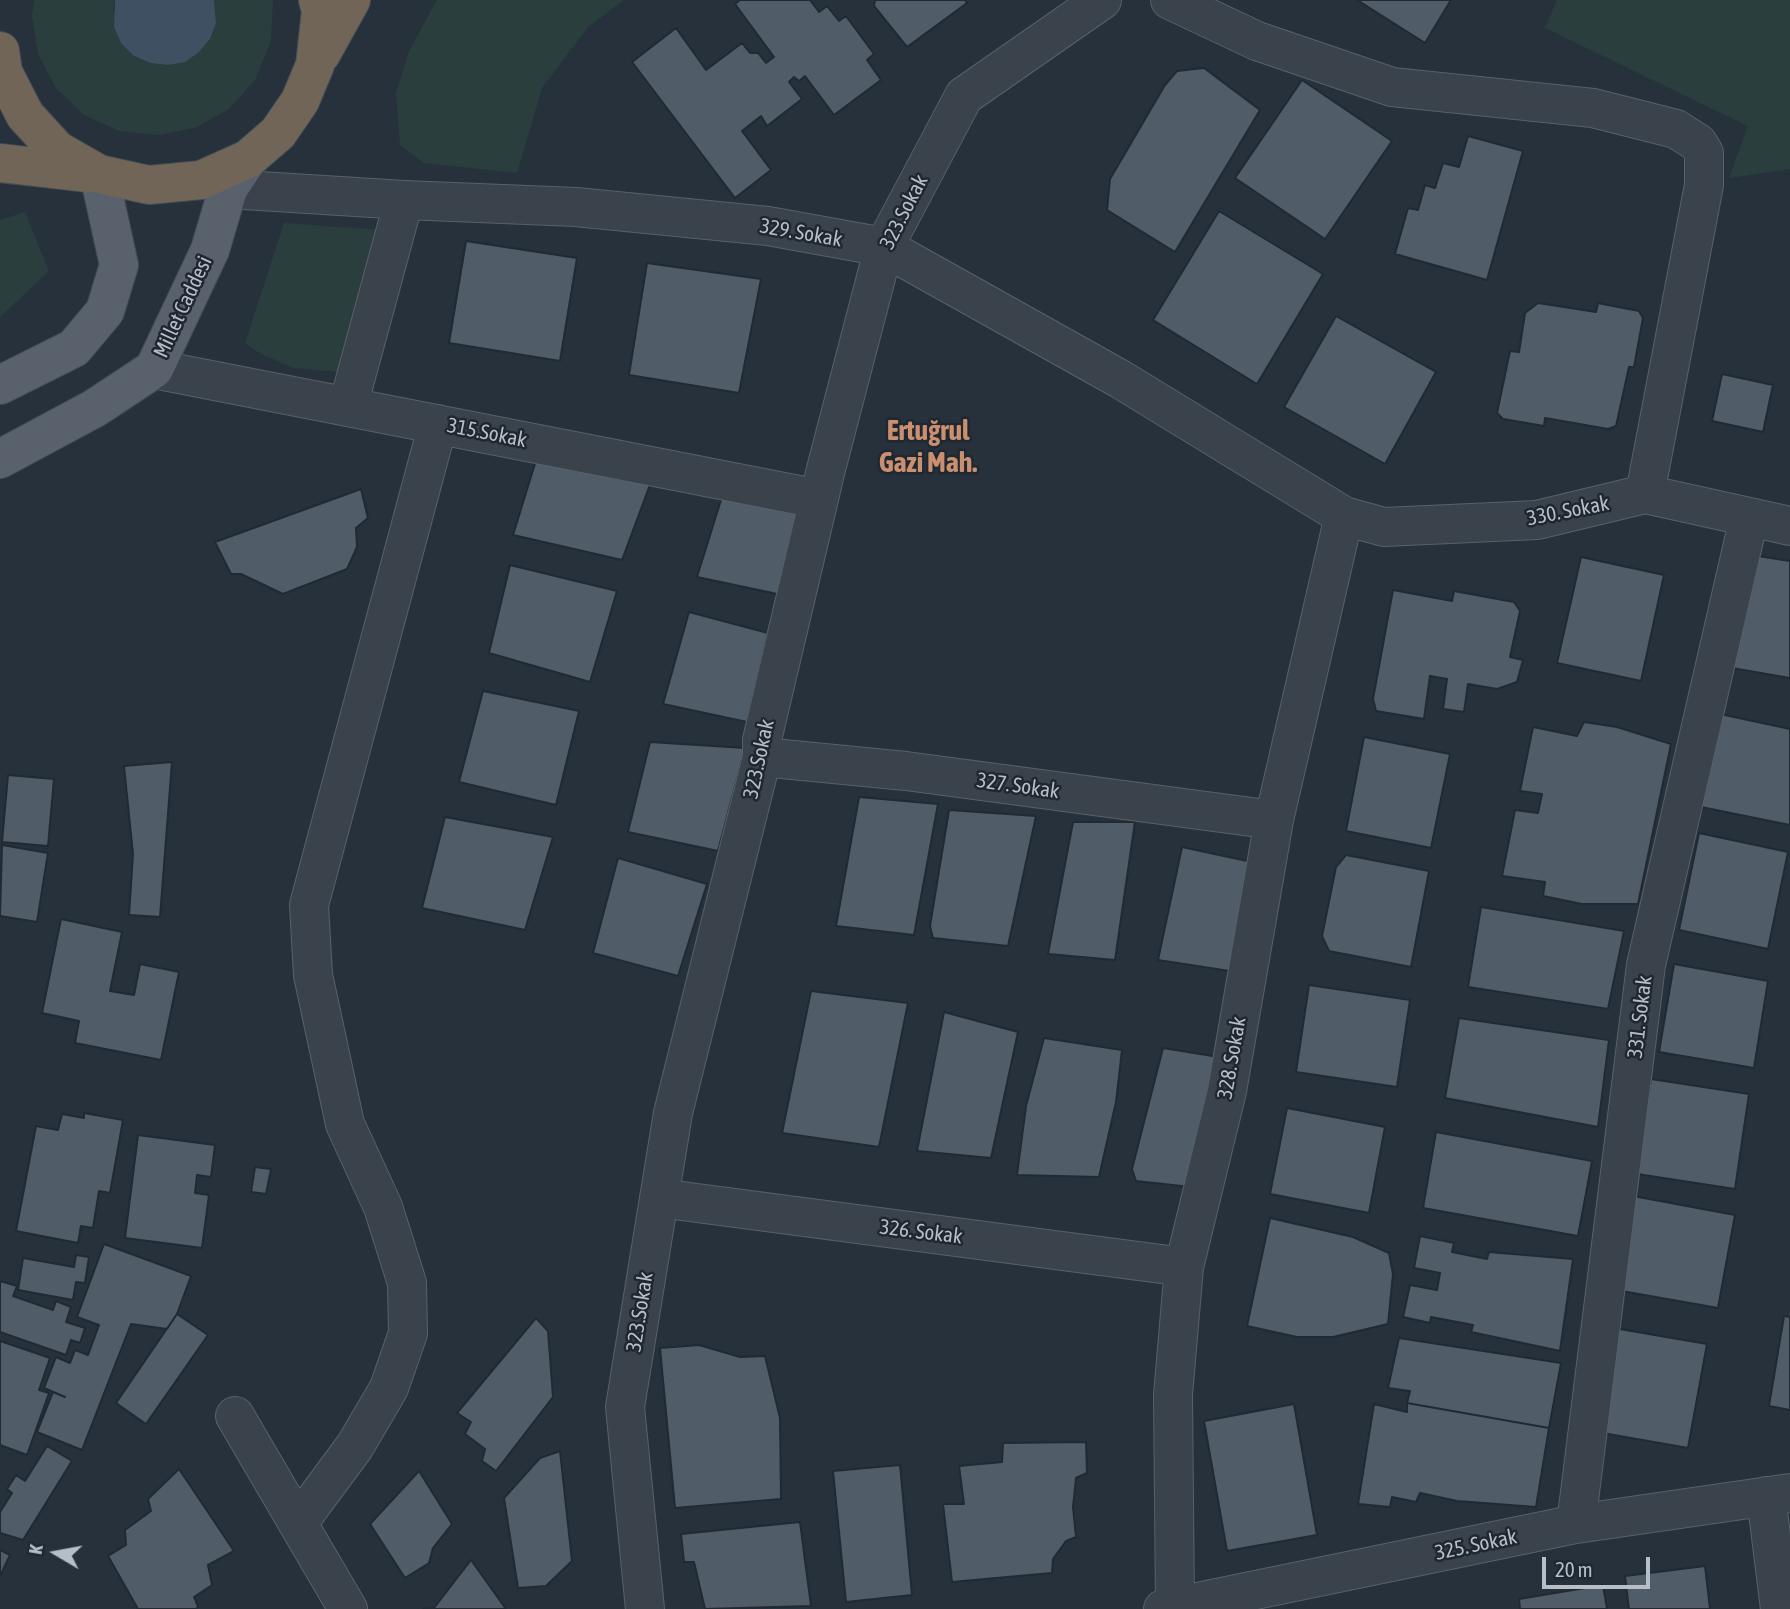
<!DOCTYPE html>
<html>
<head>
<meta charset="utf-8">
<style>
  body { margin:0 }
  #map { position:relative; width:1790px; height:1609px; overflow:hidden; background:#27313c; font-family:"Asap Condensed",sans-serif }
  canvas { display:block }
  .north { position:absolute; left:21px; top:1518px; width:70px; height:70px; -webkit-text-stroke:5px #1f2831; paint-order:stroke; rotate:280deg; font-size:19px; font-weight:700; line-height:28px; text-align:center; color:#b6bec7 }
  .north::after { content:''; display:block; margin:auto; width:24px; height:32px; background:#b6bec7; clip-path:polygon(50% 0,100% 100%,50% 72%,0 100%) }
  .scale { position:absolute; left:1542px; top:1557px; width:108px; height:32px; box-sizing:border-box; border:4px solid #b6bec7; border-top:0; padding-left:9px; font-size:21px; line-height:24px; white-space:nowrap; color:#b6bec7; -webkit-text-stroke:5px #1f2831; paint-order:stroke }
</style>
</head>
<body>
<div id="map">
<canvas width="1790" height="1609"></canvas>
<div class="north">K</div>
<div class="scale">20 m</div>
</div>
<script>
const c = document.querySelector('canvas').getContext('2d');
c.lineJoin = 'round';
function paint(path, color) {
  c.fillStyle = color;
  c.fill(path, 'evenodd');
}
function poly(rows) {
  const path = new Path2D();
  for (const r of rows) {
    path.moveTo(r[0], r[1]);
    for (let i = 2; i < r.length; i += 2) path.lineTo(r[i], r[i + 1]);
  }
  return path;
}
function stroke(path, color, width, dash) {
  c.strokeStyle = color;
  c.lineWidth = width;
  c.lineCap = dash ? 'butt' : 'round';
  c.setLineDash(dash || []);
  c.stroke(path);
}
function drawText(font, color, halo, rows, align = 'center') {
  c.font = font + ' "Asap Condensed",sans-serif';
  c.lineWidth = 5;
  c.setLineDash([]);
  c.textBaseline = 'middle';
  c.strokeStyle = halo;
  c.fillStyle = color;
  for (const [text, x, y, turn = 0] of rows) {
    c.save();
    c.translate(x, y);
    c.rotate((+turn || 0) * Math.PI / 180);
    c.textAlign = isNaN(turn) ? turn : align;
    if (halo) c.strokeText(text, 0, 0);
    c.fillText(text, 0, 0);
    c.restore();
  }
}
paint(poly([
  [34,0,115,0,113,9,134,56,149,63,168,65,199,52,210,39,216,23,214,0,273,0,271,41,255,80,229,109,195,128,158,135,119,131,84,115,56,88,38,54,32,16],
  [437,0,624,0,588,27,542,88,517,173,424,163,400,145,396,93,409,51],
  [1557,0,1790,0,1790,169,1729,178,1748,126,1545,28],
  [25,212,49,271,0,317,0,220],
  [284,223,382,230,340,372,294,368,261,354,245,343]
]), '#2a3e3e');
paint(poly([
  [115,0,214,0,216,23,210,39,199,52,185,62,168,65,150,63,134,56,121,43,114,27]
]), '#3e5062');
const building = poly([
  [740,0,810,0,819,12,827,6,839,21,846,16,874,54,867,60,881,80,834,115,805,76,799,81,794,77,789,82,802,99,767,126,761,116,742,131,771,170,735,198,632,62,676,28,706,70,742,43,750,53,758,53,766,63,774,57,735,4,740,0],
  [875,0,965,0,967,3,907,47,874,6,875,0],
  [1357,0,1451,0,1425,43,1357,0],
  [1204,68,1260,110,1175,252,1107,210,1110,179,1165,85,1177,71,1204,68],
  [1302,80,1392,141,1325,239,1235,178,1302,80],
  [1468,136,1523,151,1487,280,1395,254,1408,208,1418,210,1425,185,1435,188,1443,163,1459,167,1468,136],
  [1219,211,1323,274,1257,384,1153,320,1219,211],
  [466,241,577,258,560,361,449,343,466,241],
  [647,263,761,279,739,393,629,375,647,263],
  [1538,303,1596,312,1598,303,1639,311,1643,318,1634,367,1629,367,1616,426,1608,429,1545,418,1544,426,1503,419,1497,413,1510,351,1519,352,1525,313,1538,303],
  [1336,316,1436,372,1385,464,1284,407,1336,316],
  [1722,374,1773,385,1763,432,1712,421,1722,374],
  [537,457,651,482,622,560,513,535,537,457],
  [725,487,808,502,782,595,697,577,725,487],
  [361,489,368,518,356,528,357,547,347,569,283,594,241,574,231,574,215,542,361,489],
  [1745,554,1790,561,1790,678,1726,667,1745,554],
  [1581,557,1664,575,1641,681,1557,663,1581,557],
  [510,565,617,591,590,682,489,653,510,565],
  [1393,590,1452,601,1454,591,1514,602,1520,611,1510,657,1523,660,1517,682,1497,689,1468,684,1464,712,1443,709,1447,679,1430,676,1424,719,1376,711,1373,699,1393,590],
  [689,612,768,633,747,722,663,704,689,612],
  [483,691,579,711,556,805,459,782,483,691],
  [1720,714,1790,729,1790,825,1701,807,1720,714],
  [1584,722,1617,727,1671,744,1638,904,1582,904,1543,896,1545,882,1502,876,1515,810,1538,813,1542,794,1520,791,1533,727,1577,736,1584,722],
  [1364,737,1450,754,1431,848,1346,831,1364,737],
  [650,742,745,748,718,851,628,832,650,742],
  [172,762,160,917,129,915,133,854,124,766,172,762],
  [8,775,54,779,48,846,2,842,8,775],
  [859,797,938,804,914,935,836,926,859,797],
  [949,810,1036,816,1008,946,933,938,930,926,949,810],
  [445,817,553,837,525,930,422,908,445,817],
  [1073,822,1135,822,1115,960,1048,954,1073,822],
  [1699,833,1788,852,1768,949,1679,930,1699,833],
  [2,845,48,853,37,922,0,916,2,845],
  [1182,847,1252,862,1236,972,1158,960,1182,847],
  [1346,855,1429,871,1411,967,1329,951,1322,936,1336,867,1346,855],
  [618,858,707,884,678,976,593,953,618,858],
  [1481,907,1624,931,1608,1009,1468,987,1481,907],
  [61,919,122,932,110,991,134,995,140,964,179,972,161,1060,75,1043,79,1021,42,1013,61,919],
  [1674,964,1768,981,1754,1068,1659,1052,1674,964],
  [1309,985,1410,1000,1397,1087,1296,1072,1309,985],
  [811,991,908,1003,879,1147,782,1133,811,991],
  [944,1012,1018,1032,991,1158,917,1151,944,1012],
  [1459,1018,1609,1040,1598,1127,1445,1098,1459,1018],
  [1044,1038,1122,1050,1116,1102,1099,1177,1017,1175,1026,1106,1044,1038],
  [1163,1048,1225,1058,1191,1187,1136,1181,1132,1169,1163,1048],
  [1651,1079,1749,1094,1735,1189,1637,1174,1651,1079],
  [1287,1108,1385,1127,1369,1213,1270,1194,1287,1108],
  [84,1113,123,1120,110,1193,99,1191,93,1228,81,1226,78,1243,16,1231,36,1126,58,1130,62,1114,84,1118,84,1113],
  [1436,1132,1592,1161,1578,1236,1423,1208,1436,1132],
  [138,1135,215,1145,211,1177,197,1175,195,1193,209,1195,202,1248,125,1238,138,1135],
  [255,1167,271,1169,266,1194,251,1192,255,1167],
  [1633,1196,1735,1215,1718,1308,1616,1290,1633,1196],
  [1270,1218,1353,1237,1389,1253,1393,1274,1388,1324,1333,1337,1297,1337,1247,1326,1270,1218],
  [1420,1236,1454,1243,1452,1252,1487,1259,1489,1252,1573,1259,1560,1351,1471,1332,1473,1325,1431,1317,1430,1323,1403,1317,1410,1285,1437,1290,1440,1273,1414,1268,1420,1236],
  [104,1244,191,1276,177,1314,167,1329,131,1324,82,1450,37,1432,53,1392,65,1397,44,1388,56,1357,70,1363,75,1350,88,1355,99,1325,77,1317,104,1244],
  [76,1255,89,1257,85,1283,76,1282,73,1300,18,1290,23,1258,74,1267,76,1255],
  [0,1281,17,1286,13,1296,53,1310,56,1301,71,1307,66,1322,85,1328,80,1343,71,1340,66,1355,0,1332,0,1281],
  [177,1314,208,1335,146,1424,116,1403,177,1314],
  [1784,1316,1790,1317,1790,1410,1769,1406,1784,1316],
  [536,1318,548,1331,553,1397,496,1471,482,1461,485,1449,465,1434,471,1422,457,1413,536,1318],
  [1608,1327,1707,1344,1688,1448,1591,1431,1608,1327],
  [1399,1338,1561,1363,1549,1428,1407,1403,1410,1391,1388,1388,1399,1338],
  [0,1341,50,1358,39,1390,49,1393,27,1455,0,1445,0,1341],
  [699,1345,740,1357,765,1356,780,1418,781,1499,675,1508,660,1348,699,1345],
  [1407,1403,1549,1428,1536,1507,1457,1501,1420,1493,1416,1502,1392,1497,1390,1507,1358,1504,1374,1404,1407,1412,1407,1403],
  [1294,1404,1317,1535,1227,1551,1204,1421,1294,1404],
  [1086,1442,1087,1473,1076,1478,1073,1507,1076,1537,1066,1541,1053,1559,1052,1573,952,1582,943,1504,964,1504,959,1466,1002,1462,1003,1443,1086,1442],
  [47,1446,72,1461,23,1540,0,1533,0,1512,12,1493,7,1489,16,1475,25,1481,47,1446],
  [560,1451,572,1561,546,1586,518,1588,504,1498,540,1458,560,1451],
  [900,1465,912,1595,846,1602,833,1471,900,1465],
  [179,1469,234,1551,208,1565,212,1585,194,1597,198,1607,196,1609,138,1609,108,1556,126,1545,125,1530,151,1511,148,1499,179,1469],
  [419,1471,452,1524,433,1548,429,1563,405,1578,370,1524,419,1471],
  [800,1522,811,1606,705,1609,694,1562,684,1562,681,1534,800,1522],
  [0,1550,10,1555,0,1576,0,1550],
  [471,1560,506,1609,423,1609,434,1608,471,1560],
  [1705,1566,1710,1609,1629,1609,1625,1576,1705,1566],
  [1603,1585,1607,1609,1520,1609,1519,1599,1603,1585]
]);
paint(building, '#505c67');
stroke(building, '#212a33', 2);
const minor = poly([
  [1170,0,1257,41,1392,87,1593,108,1676,129,1698,143,1704,153,1704,185,1645,494],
  [228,189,404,200,576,207,768,226,884,247,1120,379,1344,516,1384,527,1537,520,1645,494,1790,526],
  [154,369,819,499],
  [348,406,404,200],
  [762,757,906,771,1274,820],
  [659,1198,1184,1267],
  [235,1416,348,1609],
  [1766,1496,1780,1609],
  [298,1523,355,1446,389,1388,408,1333,407,1283,383,1207,345,1124,313,975,309,905,438,424],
  [1576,1524,1646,965,1749,518],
  [1175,1607,1173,1395,1184,1267,1227,1091,1274,820,1344,516],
  [645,1609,625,1407,673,1113,762,757,762,740,826,469,884,247,964,96,1102,0],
  [1163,1609,1576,1524,1790,1493]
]);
const major = poly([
  [0,385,74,348,105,311,119,265,99,174],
  [0,459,95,408,154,369,210,250,228,189,248,159]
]);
const highway = poly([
  [0,51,3,72,25,115,57,150,99,174,149,185,201,180,248,159,278,133,300,101,315,65,321,11,318,0],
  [321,54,351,0],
  [0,163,88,173]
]);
stroke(minor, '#58616a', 40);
stroke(major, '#434c55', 40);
stroke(highway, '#454e57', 40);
stroke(minor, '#3a434c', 38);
stroke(major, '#59626c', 38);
stroke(highway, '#716558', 38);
drawText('21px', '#b6bec7', '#1f2831', [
  ["323.Sokak",904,212,-63],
  ["329. Sokak",801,233,10],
  ["Millet Caddesi",183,307,-65],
  ["315.Sokak",487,433,11],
  ["330. Sokak",1568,511,-11],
  ["323.Sokak",759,759,-78],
  ["327. Sokak",1018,786,8],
  ["331. Sokak",1640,1017,-83],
  ["328. Sokak",1232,1058,-80],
  ["326. Sokak",921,1232,7],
  ["323.Sokak",640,1312,-81],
  ["325. Sokak",1476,1545,-12]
]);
drawText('bold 28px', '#c98f6f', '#1f2831', [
  ["Ertuğrul",928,431],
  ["Gazi Mah.",928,463]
]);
</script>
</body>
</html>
